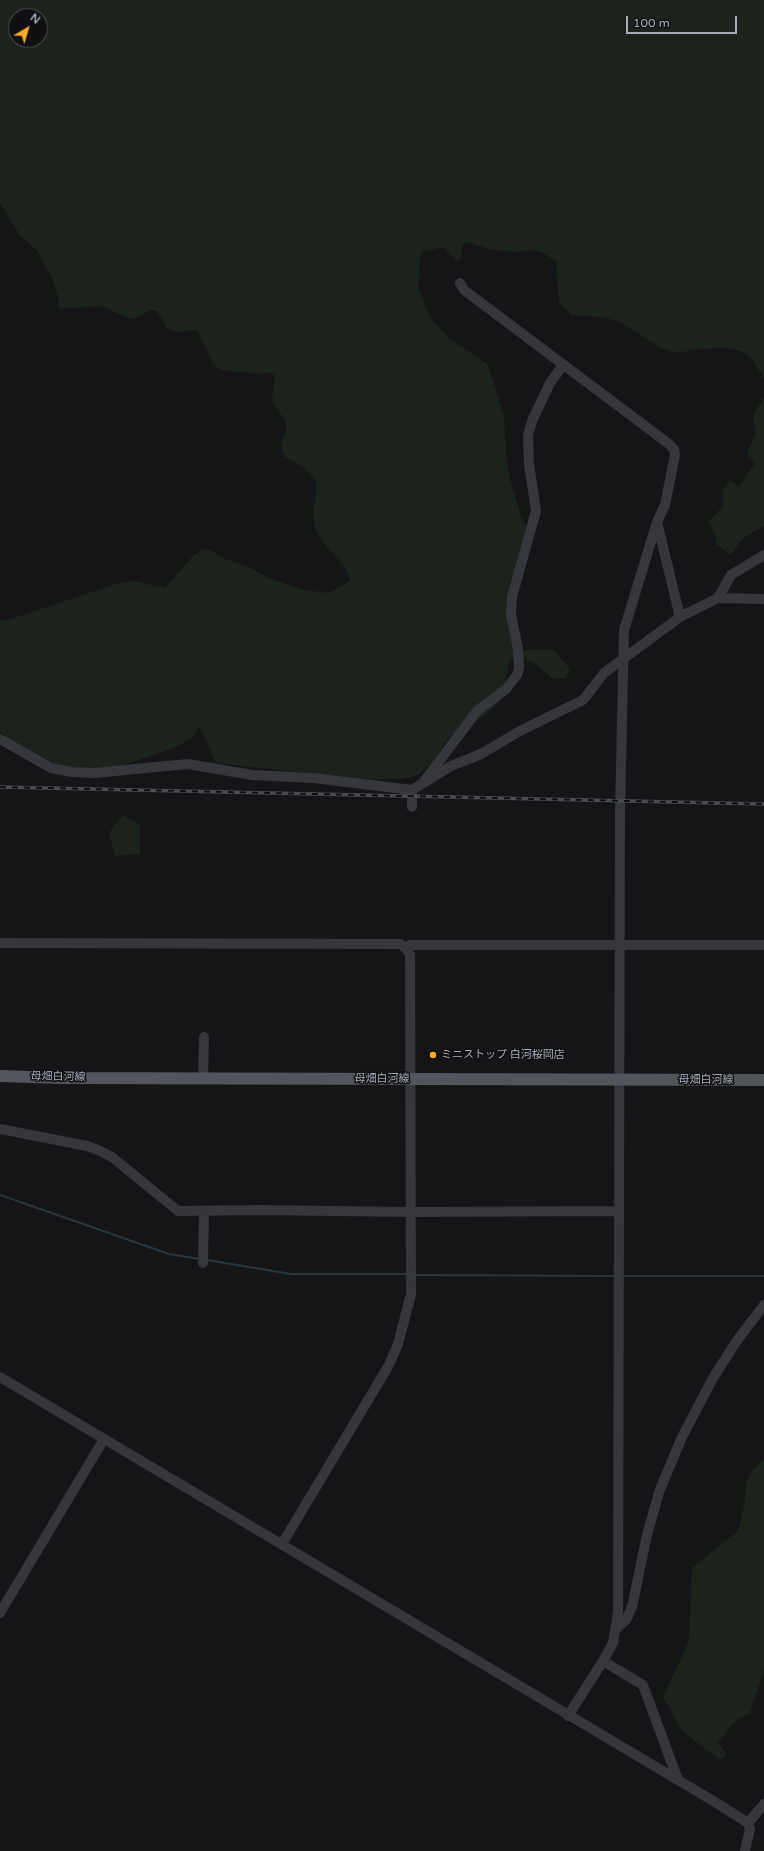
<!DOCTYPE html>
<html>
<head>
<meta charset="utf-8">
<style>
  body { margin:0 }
  #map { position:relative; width:764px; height:1851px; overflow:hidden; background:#151518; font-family:"Varela Round",sans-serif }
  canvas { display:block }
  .north { position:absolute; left:8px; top:8px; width:40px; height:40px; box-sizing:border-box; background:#101013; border:1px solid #4c4f55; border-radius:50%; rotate:38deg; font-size:11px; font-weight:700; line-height:16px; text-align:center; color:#a6adb9 }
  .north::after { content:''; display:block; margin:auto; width:14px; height:18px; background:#ffaa26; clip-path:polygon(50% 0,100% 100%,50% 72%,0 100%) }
  .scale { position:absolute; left:626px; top:16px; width:111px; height:18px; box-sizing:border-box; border:2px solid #a6adb9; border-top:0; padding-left:5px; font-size:12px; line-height:14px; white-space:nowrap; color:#a6adb9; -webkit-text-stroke:3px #101013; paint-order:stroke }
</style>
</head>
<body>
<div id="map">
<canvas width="764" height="1851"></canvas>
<div class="north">N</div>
<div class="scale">100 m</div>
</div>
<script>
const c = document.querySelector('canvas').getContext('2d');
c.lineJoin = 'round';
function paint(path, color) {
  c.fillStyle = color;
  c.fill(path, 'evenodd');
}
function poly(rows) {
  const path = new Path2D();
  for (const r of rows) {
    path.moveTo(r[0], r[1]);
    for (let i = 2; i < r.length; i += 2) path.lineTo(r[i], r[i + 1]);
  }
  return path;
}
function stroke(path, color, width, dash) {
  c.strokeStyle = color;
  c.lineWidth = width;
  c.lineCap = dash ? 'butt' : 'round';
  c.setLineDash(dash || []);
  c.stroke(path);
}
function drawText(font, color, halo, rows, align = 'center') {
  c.font = font + ' "Varela Round","Noto Sans JP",sans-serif';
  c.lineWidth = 3;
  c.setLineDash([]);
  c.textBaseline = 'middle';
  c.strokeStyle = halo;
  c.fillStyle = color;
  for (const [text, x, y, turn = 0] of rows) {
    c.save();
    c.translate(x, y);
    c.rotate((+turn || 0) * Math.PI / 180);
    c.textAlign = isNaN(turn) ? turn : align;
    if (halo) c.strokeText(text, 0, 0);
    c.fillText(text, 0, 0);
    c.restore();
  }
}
paint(poly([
  [0,0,764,0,764,378,751,358,741,351,728,348,697,349,678,353,661,348,618,321,601,317,571,315,559,302,556,261,541,252,530,250,518,252,492,250,466,242,462,246,461,257,457,261,443,247,421,252,418,288,431,319,448,337,488,365,504,416,506,455,511,483,522,519,533,537,518,587,510,626,514,651,545,649,555,651,570,669,565,679,552,678,531,661,510,658,501,700,497,705,484,716,449,738,432,762,419,774,407,778,373,780,216,763,200,727,191,739,174,748,112,769,59,767,18,745,0,732,0,619,8,620,119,583,133,581,165,588,192,557,202,550,209,549,225,559,249,567,271,579,304,590,329,593,350,581,346,568,327,547,315,529,313,510,316,498,316,480,303,467,285,457,281,446,287,428,286,421,275,407,272,397,275,377,273,374,268,372,262,374,220,370,213,364,197,330,176,332,167,328,157,311,151,310,136,318,130,319,102,306,59,309,59,301,53,280,38,252,28,242,21,237,0,203],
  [16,16,40,16,40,40,16,40],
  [764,398,764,526,742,539,731,555,717,545,714,532,709,521,724,505,722,491,730,480,739,487,755,463,747,453,756,433,753,415],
  [124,815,140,825,140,854,115,856,109,834,114,825],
  [764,1459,764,1670,750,1713,734,1722,718,1743,726,1753,725,1758,719,1759,683,1732,663,1697,689,1641,692,1568,738,1531,745,1502,746,1483,751,1472]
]), '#1b231c');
stroke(poly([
  [0,1195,169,1254,200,1259],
  [207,1260,291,1274,407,1274],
  [414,1275,615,1276],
  [622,1276,764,1276]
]), '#2a353c', 2);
stroke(poly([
  [460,283,464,290,669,444,674,450,675,455,665,505,657,522,624,630,620,813,618,1612,613,1643,603,1661,568,1716],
  [657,522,680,617],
  [718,598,731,575,764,555],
  [0,739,51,768,72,772,94,773,188,764,252,775,313,778,412,790,451,766,481,754,520,731,583,700,604,673,680,617,718,598,764,599],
  [425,780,477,711,506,689,517,675,519,668,518,649,511,615,512,597,536,511,529,464,528,435,532,421,550,383,563,365],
  [412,807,412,790],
  [0,943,400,944,407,949,410,955,411,1294,398,1344,389,1365,282,1544],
  [407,949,410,945,764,945],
  [203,1079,204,1037],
  [0,1129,87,1146,98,1150,112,1157,178,1211,261,1210,410,1212,618,1211],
  [203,1263,204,1211],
  [0,1377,720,1805,748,1823,750,1829,745,1851],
  [0,1613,104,1439],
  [617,1628,626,1620,632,1607,647,1535,659,1492,682,1437,713,1378,738,1339,764,1305],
  [603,1661,643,1685,678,1780],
  [748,1823,764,1804]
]), '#36373d', 10);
stroke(poly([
  [0,1076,61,1078,764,1080]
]), '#52555c', 12);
const rail = poly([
  [0,787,764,804]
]);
stroke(rail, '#494c52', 3.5);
stroke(rail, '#101013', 2, [6]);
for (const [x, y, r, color] of [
  [433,1055,4,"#ffaa26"]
]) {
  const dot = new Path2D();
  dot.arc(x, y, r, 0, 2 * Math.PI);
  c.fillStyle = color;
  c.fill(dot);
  stroke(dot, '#101013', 1.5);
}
drawText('11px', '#a6adb9', '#101013', [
  ["ミニストップ 白河桜岡店",441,1055]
], 'left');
drawText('11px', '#a6adb9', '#101013', [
  ["母畑白河線",58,1077,1],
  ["母畑白河線",382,1079],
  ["母畑白河線",706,1080]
]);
</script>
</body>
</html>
